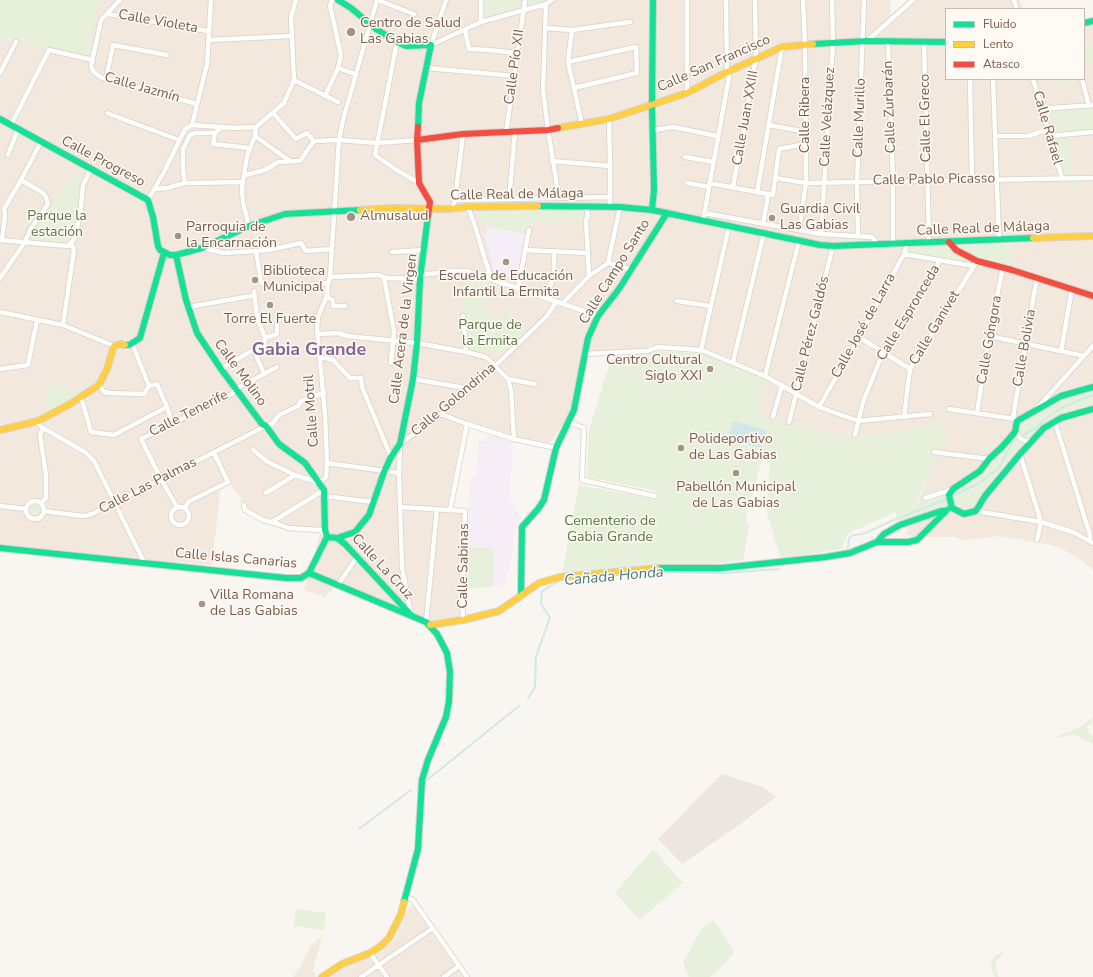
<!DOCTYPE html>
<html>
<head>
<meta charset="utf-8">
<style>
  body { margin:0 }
  #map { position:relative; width:1093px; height:977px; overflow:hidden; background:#f9f5f0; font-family:"Nunito Sans",sans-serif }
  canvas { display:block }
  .legend { position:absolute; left:945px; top:8px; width:140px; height:72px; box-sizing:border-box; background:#fffaf3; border:1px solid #cabbb1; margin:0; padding:5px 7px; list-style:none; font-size:12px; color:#7a5c4d }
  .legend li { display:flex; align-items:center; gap:8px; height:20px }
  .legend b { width:20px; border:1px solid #cabbb1 }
</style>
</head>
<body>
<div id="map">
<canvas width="1093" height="977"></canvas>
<ul class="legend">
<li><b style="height:5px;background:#16e098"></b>Fluido</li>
<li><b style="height:5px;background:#ffcf43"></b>Lento</li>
<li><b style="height:5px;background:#f24e42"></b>Atasco</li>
</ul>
</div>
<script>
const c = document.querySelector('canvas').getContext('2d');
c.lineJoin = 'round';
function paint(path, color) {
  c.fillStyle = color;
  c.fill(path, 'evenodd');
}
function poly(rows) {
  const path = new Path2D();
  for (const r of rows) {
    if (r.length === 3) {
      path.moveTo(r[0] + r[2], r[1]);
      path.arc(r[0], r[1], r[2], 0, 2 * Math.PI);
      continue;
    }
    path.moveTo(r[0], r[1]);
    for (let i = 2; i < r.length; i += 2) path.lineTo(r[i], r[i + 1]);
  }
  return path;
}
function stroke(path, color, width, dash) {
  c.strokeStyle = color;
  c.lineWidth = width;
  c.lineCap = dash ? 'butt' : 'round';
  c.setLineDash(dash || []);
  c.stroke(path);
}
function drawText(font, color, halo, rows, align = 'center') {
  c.font = font + ' "Nunito Sans",sans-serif';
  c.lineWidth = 3;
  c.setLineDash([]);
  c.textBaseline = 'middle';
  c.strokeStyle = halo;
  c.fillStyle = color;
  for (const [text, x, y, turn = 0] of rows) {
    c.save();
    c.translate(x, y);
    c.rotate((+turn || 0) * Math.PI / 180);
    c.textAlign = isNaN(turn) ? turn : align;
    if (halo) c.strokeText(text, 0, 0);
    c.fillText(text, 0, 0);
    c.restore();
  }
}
paint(poly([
  [0,0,890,0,891,15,907,0,1020,0,1023,9,946,9,946,79,1084,79,1084,21,1093,19,1093,570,1082,561,1061,548,1048,544,1000,536,964,540,954,537,917,537,905,534,948,428,934,424,873,436,850,437,762,418,760,417,759,413,764,379,764,372,713,351,651,345,645,349,583,353,572,410,550,443,512,436,463,425,447,511,467,513,464,588,461,617,431,620,398,609,338,583,325,597,304,590,322,528,290,527,264,519,242,506,240,496,230,484,219,490,220,492,212,565,137,559,0,544],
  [410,905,413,906,463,977,326,977,340,967,375,954,397,938,395,935],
  [322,937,313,971,316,977,293,977,300,967,312,944]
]), '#f2e8de');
paint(poly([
  [722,774,763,787,776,797,739,825,682,864,658,839]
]), '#ede5e0');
paint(poly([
  [487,225,525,234,517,278,495,274,485,239],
  [489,431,514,439,510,485,510,499,521,518,513,540,513,549,505,586,464,588,469,493,471,477,476,474,479,441,486,441]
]), '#f6eef6');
paint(poly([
  [0,0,99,0,88,57,0,38],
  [484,0,522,0,521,9,484,18],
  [528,0,548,0,544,3,527,7],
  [1093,44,1093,63,1084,66,1084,47],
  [1058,79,1077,79,1078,82,1060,87],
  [1093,108,1093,130,1052,133,1045,112],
  [1071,138,1072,174,1064,174,1054,139],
  [74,174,84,179,81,186,73,235,70,240,62,243,35,240,38,228,35,226],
  [1069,183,1083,183,1078,187,1069,192],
  [583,210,584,220,527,223,525,234,483,225,477,216,478,211],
  [1010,239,1012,270,977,261,973,266,904,254,907,244],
  [468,277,488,282,485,309,486,312,490,316,500,317,505,314,509,310,517,310,506,323,531,328,501,354,470,350,465,306,461,303],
  [266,304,266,307,272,307,273,322,261,322,258,317,263,316,261,305],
  [658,351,700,353,713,356,723,362,764,379,759,413,760,416,762,418,850,437,873,436,934,424,949,428,922,490,916,502,944,495,946,495,947,505,946,507,902,523,896,519,896,512,851,532,846,538,842,549,781,559,767,514,769,469,771,463,762,460,745,520,749,527,743,560,715,564,651,564,562,573,579,485,654,499,656,491,587,477,589,430,610,362,616,357],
  [46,383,48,385,49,383,83,393,60,407,48,410],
  [1093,389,1093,406,1080,410,1042,427,1031,437,1029,438,1023,435,1020,432,1019,426,1023,422,1033,417,1037,412,1061,399],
  [1014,436,1024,445,982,492,977,504,974,507,970,510,965,510,959,507,955,500,951,498,956,491,977,477,984,471],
  [35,510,5],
  [466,547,494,548,492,587,464,588],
  [1093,718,1093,721,1086,728,1093,737,1093,744,1074,734,1056,738,1055,737,1076,729],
  [653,849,683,883,654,908,639,919,615,893],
  [296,909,326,913,324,930,294,926],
  [714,920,734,952,725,964,710,977,689,977,685,969,684,961,702,928],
  [1002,952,1002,955,996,961,995,964,999,977,995,977,992,971,991,962,995,956]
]), '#e7f0db');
paint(poly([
  [733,421,767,430,761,448,727,439]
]), '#d0e8ea');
stroke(poly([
  [1024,434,1035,429,1049,416,1063,407,1093,395],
  [955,495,978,484,999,468,1008,450,1014,441],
  [848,548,849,538,854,535,863,534,896,519,945,500],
  [609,575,656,572,725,573,779,569],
  [528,698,535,687,536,656,550,618,541,604,542,591,561,580,590,577],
  [427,780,519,706],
  [359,829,411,790]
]), '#d0e8ea', 2);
const street = poly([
  [120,0,101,20,91,66,93,71,100,77,197,104],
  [377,0,414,14],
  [481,0,481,22],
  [1014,0,1017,9],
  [546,4,543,89,548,130,559,198],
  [108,14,208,31],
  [545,28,572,30,630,22],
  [465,29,469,49,488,50,517,53],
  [572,30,568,62,582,124],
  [208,40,292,36],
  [867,41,913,0],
  [397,42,375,155,395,169,419,183],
  [888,42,893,181,893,245],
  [924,42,929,243],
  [431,45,481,22,546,4,552,0],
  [431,45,446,0],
  [568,62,636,47,637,73,574,88],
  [338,68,355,74],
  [427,68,514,76],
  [0,73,16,42],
  [106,79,113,45,167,55],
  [970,79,972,180],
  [993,79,999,240],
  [1033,79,1062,178],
  [1082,79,1089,106],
  [294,80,338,102],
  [687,93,687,0],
  [325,96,338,68,341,55,330,6,332,0],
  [1041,109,1093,105],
  [107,113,179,140],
  [273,113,296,139,307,133,314,141],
  [609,119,610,166,610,206],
  [11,125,49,50,93,60],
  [192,125,236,128,256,127],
  [769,125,806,132],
  [256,127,284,103,294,80,291,17,296,0],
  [654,130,673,127,717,136],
  [215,133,213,144,250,148],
  [506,133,525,0],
  [255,136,290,161],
  [995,136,1028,136,1047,130],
  [1049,136,1093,132],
  [8,155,18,129],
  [685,157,713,162],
  [552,161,610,166],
  [245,175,265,170,278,162,300,161,314,141,339,140,377,143,417,140],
  [775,178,806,183,1093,178],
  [185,183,183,170,183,149,190,135,194,133,215,133,222,127],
  [687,183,709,187],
  [709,183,773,195,779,149,806,144],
  [733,187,756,58,755,0],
  [155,189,167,188,185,183,192,183,243,182],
  [757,193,782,47],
  [509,199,515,132],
  [148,200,164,172,185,129,192,125,207,64,211,0],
  [455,200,610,197],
  [586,206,588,216,586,220,589,276],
  [468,207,474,223,491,279],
  [452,208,455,200,463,134],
  [704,213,821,234,872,237,875,240,874,245],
  [703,221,729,77,727,72,726,0],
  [763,224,768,195],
  [249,226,243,203,242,188,247,156,255,136,256,127],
  [799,230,806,183,805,44,803,0],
  [821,234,833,43,832,0],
  [858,236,857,182,864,0],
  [0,240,68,246,74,239,80,216,83,185,91,169],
  [2,240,5,215,4,209,21,180,41,142],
  [202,248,224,253,256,251,261,281,265,286,274,287,293,286,328,283],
  [525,250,588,253],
  [256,251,269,250,301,243,306,251,332,249],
  [392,252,425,250],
  [904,254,973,266],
  [608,263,620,207],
  [421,275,452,271,466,271,488,278,598,316],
  [330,277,379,275,387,278,420,279],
  [384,277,394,332,391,363],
  [0,278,25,242,30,230,48,204,46,197,43,193,21,180],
  [518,288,529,230],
  [327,295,328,298,333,300,333,306,345,306],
  [546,298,554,275,554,252],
  [677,301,710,306],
  [562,304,589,276,608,263,632,270],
  [188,307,251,296,254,294],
  [0,312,63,325,114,346],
  [463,316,466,352],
  [63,325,74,250,71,243],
  [318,334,338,333,347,336,417,343,466,352,486,357,508,379,511,390,514,439],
  [989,336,1084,356],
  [859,337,910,369],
  [265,338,277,334,277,325],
  [132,343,149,386],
  [254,350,264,374],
  [701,350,729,226],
  [1061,351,1072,289],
  [584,354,647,351,658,347,701,350,765,376,819,407,858,421,930,414],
  [320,357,333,360,350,378,361,378,362,387,391,457],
  [733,362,764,233],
  [0,369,28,365,37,320],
  [221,369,251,351,264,346,265,338,257,317,254,291],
  [765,376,799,241],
  [413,379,471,389],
  [508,379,535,384],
  [81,397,91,432,114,435,167,407,157,384,149,386,144,394,109,393,104,392,99,385],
  [167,407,172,423],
  [819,407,859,337,904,254,907,244],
  [1038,407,1093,346],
  [949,409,1015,419],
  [977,413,989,336,1003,267],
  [441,414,467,424,514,439,556,448],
  [773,417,782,385],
  [904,417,910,369,977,261],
  [1013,418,1025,344,1037,278],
  [38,421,39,425,43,428,85,452,94,461,145,564],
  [568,422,584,428,582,480,655,496],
  [789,422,833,246],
  [1055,422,1090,535,1090,540],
  [1015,432,1021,439,1026,441,1032,441],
  [855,435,863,402,883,352,940,260],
  [253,450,268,462,295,475,320,483,326,477,327,463,325,414,317,328,318,317,327,295,328,283,330,277,339,140,343,120,377,0],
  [934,452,989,459],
  [1020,454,1041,522,1037,540],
  [327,463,399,473],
  [266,493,295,475],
  [324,496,373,502],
  [925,498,953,489],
  [35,510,9],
  [41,503,46,498,46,475,40,435,43,428],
  [244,505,245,510,263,520,278,524,288,528,320,530,327,537],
  [0,506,26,509],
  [177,507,161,479,141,439,232,394,236,389,277,367],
  [400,507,465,511,462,588,463,620],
  [180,516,9],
  [185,508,188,502,228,482,214,453],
  [450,510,467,424],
  [44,511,74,515,84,516,92,514,266,426,272,424,279,415,298,406,301,401,324,393],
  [976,511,1041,522,1073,532,1093,543],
  [272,522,324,490],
  [338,585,357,557],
  [411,615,402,567,399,473,400,444,441,414,471,389,547,316,556,302],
  [426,622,437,509],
  [406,897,413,900,467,977],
  [370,953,387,977],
  [361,977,433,928],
  [444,977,459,966]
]);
const fast = poly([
  [338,0,351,8,376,29,397,42,406,46,431,45,419,103,418,127],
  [1084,23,1093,21],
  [813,44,867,41,946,42],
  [0,119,148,200,153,217,158,246,160,250,170,255,176,255,202,248,249,226,285,214,360,210],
  [538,206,620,207,652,210,820,245,833,246,1033,238],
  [652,210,654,190,652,105,653,0],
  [176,255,186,300,197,333,221,369,262,424,266,426,279,444,305,463,324,490,325,530,327,537],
  [125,345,129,345,140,338,164,253],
  [1093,387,1061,396,1017,421,1015,432,1002,447,989,459,980,471,953,489,949,495,952,508,964,514,976,511,985,496,1020,454,1044,428,1061,418,1093,409],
  [327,537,337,538,345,544,411,615],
  [337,538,355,532,369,515,384,472,391,457,400,444,413,379,417,343,420,279,428,216],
  [877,542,908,542,917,540,947,510],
  [0,548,286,578,301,578,309,573],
  [657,568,722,568,826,557,850,553,877,542,884,534,900,525,941,511,945,511],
  [309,573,426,622,437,634,447,653,450,672,449,701,446,717,428,760,422,780,418,849,404,902],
  [309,573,327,537],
  [521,595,522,527,538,509,544,500,556,448,574,410,588,338,598,316,619,289,667,213]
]);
const slow = poly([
  [558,128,609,119,687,93,727,72,782,47,813,44],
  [360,210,393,208,447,209,468,207,538,206],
  [1033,238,1093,236],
  [0,430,38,421,70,404,99,385,107,369,114,346,120,344,125,345],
  [430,625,463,620,499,611,539,583,560,577,657,568],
  [322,977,342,964,370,953,382,945,389,938,401,914,404,902]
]);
const jam = poly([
  [418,127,417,140,419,183,430,202,428,216],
  [417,140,463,134,548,130,558,128],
  [949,242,956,250,977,261,1012,270,1093,296]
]);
stroke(street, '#d7d1cb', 6);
stroke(fast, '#d9d2cb', 8);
stroke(slow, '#d9d2cb', 8);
stroke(jam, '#d9d2cb', 8);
stroke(street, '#fefefd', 4.5);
stroke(fast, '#16e098', 6);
stroke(slow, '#ffcf43', 6);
stroke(jam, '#f24e42', 6);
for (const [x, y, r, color] of [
  [351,32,5,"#a69286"],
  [351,217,5,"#a69286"],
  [772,218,4,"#a69286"],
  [178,236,4,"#a69286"],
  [506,262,4,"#a69286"],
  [255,280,4,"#a69286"],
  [270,305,4,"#a69286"],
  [710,369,4,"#a69286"],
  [681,448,4,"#a69286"],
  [736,473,4,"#a69286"],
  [202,604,4,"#a69286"]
]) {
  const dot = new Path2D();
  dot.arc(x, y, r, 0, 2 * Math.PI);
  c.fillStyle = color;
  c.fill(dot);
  stroke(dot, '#fffaf3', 1.5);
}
drawText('14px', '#7a5c4d', '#fffaf3', [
  ["Calle Violeta",158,22,10],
  ["Calle San Francisco",714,64,-24],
  ["Calle Pío XII",515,67,-82],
  ["Calle Jazmín",142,88,16],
  ["Calle Zurbarán",890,107,-92],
  ["Calle Ribera",806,115,-90],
  ["Calle Velázquez",828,117,-87],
  ["Calle Juan XXIII",746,118,-80],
  ["Calle Murillo",860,118,-88],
  ["Calle El Greco",926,118,-91],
  ["Calle Rafael",1047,128,74],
  ["Calle Progreso",103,162,28],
  ["Calle Pablo Picasso",934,180,-1],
  ["Calle Real de Málaga",517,195,-1],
  ["Calle Real de Málaga",983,229,-2],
  ["Calle Campo Santo",615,272,-58],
  ["Calle Espronceda",909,313,-59],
  ["Calle José de Larra",864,326,-61],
  ["Calle Ganivet",935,328,-59],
  ["Calle Acera de la Virgen",404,329,-83],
  ["Calle Pérez Galdós",811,334,-76],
  ["Calle Góngora",990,340,-80],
  ["Calle Bolivia",1025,348,-80],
  ["Calle Molino",240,373,54],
  ["Calle Golondrina",454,400,-40],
  ["Calle Motril",312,411,-94],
  ["Calle Tenerife",189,414,-27],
  ["Calle Las Palmas",148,486,-27],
  ["Calle Islas Canarias",236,559,5],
  ["Calle Sabinas",464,566,-89],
  ["Calle La Cruz",382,567,47]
]);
drawText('14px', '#7a5c4d', '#fffaf3', [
  ["Centro de Salud",360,24],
  ["Las Gabias",360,40],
  ["Guardia Civil",780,210],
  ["Las Gabias",780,226],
  ["Almusalud",360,217],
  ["Parroquia de",186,228],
  ["la Encarnación",186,244],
  ["Biblioteca",263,272],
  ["Municipal",263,288],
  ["Escuela de Educación",506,277,"center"],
  ["Infantil La Ermita",506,293,"center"],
  ["Torre El Fuerte",270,320,"center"],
  ["Centro Cultural",702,361,"right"],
  ["Siglo XXI",702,377,"right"],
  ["Polideportivo",689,440],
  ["de Las Gabias",689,456],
  ["Pabellón Municipal",736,488,"center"],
  ["de Las Gabias",736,504,"center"],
  ["Villa Romana",210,596],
  ["de Las Gabias",210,612]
], 'left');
drawText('14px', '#537a41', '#fffaf3', [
  ["Parque la",57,217],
  ["estación",57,233],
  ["Parque de",490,326],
  ["la Ermita",490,342],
  ["Cementerio de",610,522],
  ["Gabia Grande",610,538]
]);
drawText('italic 15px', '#437c86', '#fffaf3', [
  ["Cañada Honda",614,577,-5]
]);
drawText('bold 18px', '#846695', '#fffaf3', [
  ["Gabia Grande",309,351]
]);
</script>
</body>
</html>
